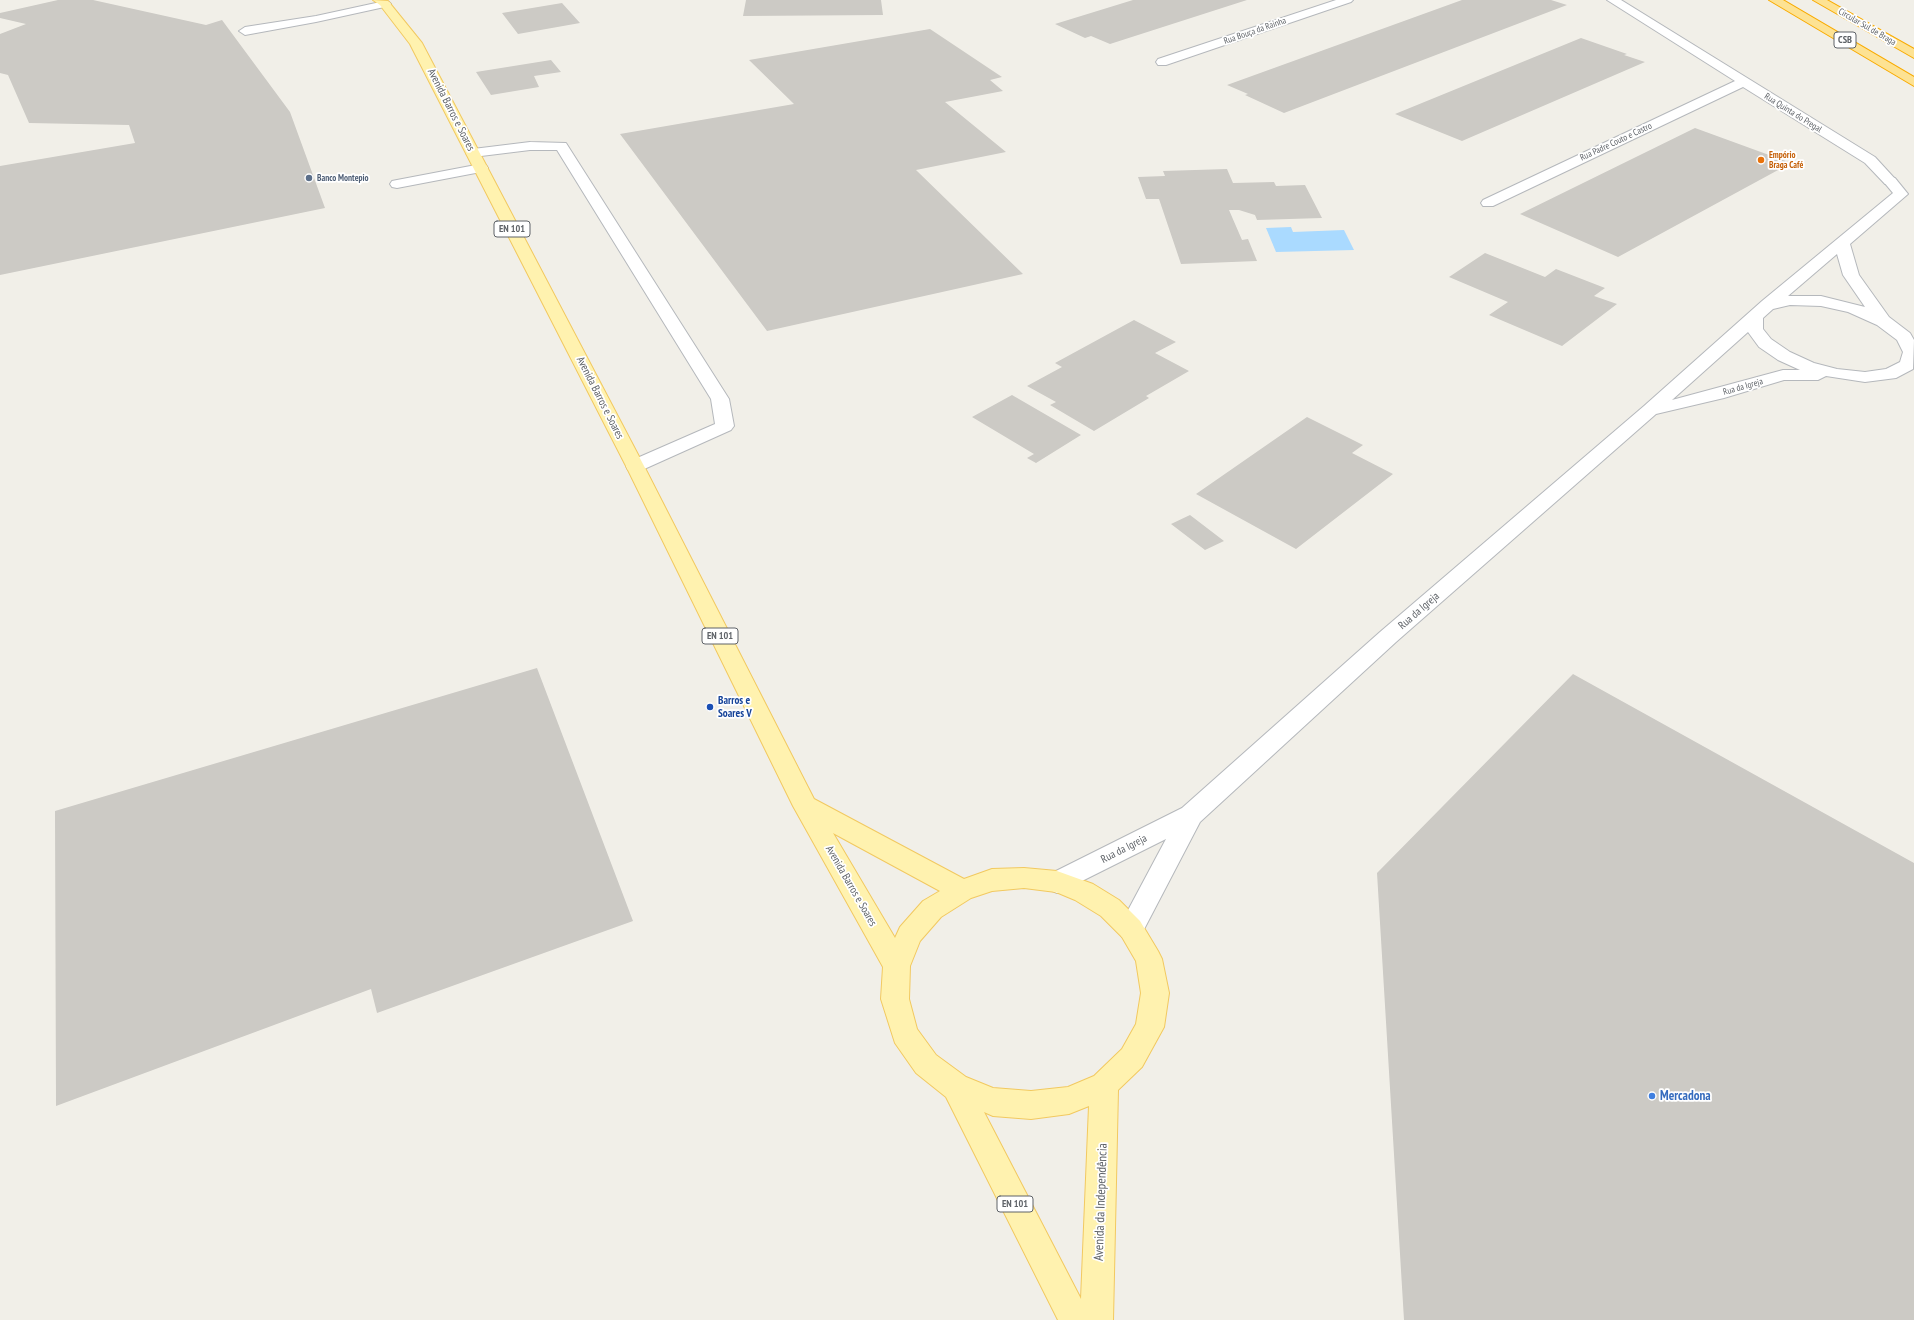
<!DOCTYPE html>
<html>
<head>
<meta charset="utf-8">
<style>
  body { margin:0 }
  canvas { display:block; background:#f1efe8 }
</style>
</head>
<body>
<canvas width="1914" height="1320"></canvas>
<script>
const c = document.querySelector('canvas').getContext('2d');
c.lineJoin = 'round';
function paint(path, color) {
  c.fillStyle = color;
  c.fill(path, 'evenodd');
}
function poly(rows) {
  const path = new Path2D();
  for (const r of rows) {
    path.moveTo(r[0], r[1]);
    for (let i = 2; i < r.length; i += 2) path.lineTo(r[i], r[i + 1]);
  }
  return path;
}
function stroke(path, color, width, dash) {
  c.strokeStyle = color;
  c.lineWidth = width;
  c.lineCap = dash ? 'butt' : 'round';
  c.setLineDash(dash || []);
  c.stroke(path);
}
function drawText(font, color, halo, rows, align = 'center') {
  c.font = font + ' "PT Sans Narrow",sans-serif';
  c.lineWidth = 3.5;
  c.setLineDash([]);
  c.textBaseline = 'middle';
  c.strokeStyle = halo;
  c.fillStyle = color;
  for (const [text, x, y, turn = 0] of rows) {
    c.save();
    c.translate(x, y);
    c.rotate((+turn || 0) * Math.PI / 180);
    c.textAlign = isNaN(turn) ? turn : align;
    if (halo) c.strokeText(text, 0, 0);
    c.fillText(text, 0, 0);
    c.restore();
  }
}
paint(poly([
  [1291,227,1293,232,1344,230,1354,250,1276,252,1266,228]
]), '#aadaff');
paint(poly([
  [58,0,93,0,206,25,222,20,290,112,325,208,0,275,0,166,135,143,129,125,29,123,8,75,0,73,0,34,26,24,0,18,0,13],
  [746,0,881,0,883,15,743,16],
  [1133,0,1247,0,1110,44,1091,36,1085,38,1055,24],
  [1462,0,1551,0,1567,5,1284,113,1245,95,1248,94,1227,85],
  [562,3,580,23,518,34,502,13],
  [930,29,1002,77,990,80,1003,91,945,102,1006,152,916,170,1023,274,767,331,620,134,794,104,749,60],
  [1581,38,1627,54,1624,55,1645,62,1462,141,1395,114],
  [551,60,561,72,534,76,539,87,491,95,476,72],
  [1695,128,1791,163,1618,257,1520,214],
  [1227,169,1233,183,1274,182,1276,186,1305,185,1322,218,1257,220,1255,215,1239,210,1229,210,1242,240,1248,239,1257,261,1181,264,1159,199,1146,199,1138,177,1165,176,1163,171],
  [1485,253,1545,277,1556,269,1605,288,1594,296,1617,304,1562,346,1489,315,1508,302,1449,277],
  [1134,320,1176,342,1155,353,1189,371,1146,396,1149,398,1094,431,1050,405,1056,402,1027,386,1062,367,1055,363],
  [1012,395,1081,435,1036,463,1027,458,1034,454,972,417],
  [1307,417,1363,445,1352,453,1393,474,1296,549,1196,494],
  [1190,515,1224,541,1205,550,1171,524],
  [537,668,633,921,377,1013,371,989,56,1106,55,811],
  [1573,674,1914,863,1914,1320,1404,1320,1377,873]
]), '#cccac5');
const service = poly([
  [385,1,389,2,391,4,389,6,316,22,245,35,239,31,245,27,316,16,385,1],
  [530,142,566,143,729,399,734,426,731,430,642,470,635,472,628,470,626,466,628,462,715,424,711,399,557,150,530,150,473,157,468,156,466,153,468,150,473,149,530,142],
  [481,164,486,165,488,168,486,171,397,188,392,187,390,184,392,181,397,180,481,164]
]);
const minor = poly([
  [1336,0,1353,0,1351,2,1166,65,1158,65,1156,62,1158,59,1336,0],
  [1607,0,1621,0,1875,157,1897,181,1895,184,1885,184,1865,163,1743,87,1493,206,1483,206,1481,203,1483,200,1735,81,1607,0]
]);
const tertiary = poly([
  [1890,177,1895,178,1908,194,1850,244,1859,275,1889,317,1910,333,1914,340,1913,369,1896,378,1865,382,1826,376,1818,380,1784,380,1724,398,1656,414,1396,642,1200,822,1140,937,1131,940,1122,937,1118,929,1166,839,1066,889,1057,893,1048,889,1044,882,1048,875,1182,808,1380,632,1644,406,1762,301,1893,193,1883,181,1885,178,1890,177],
  [1837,254,1843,275,1865,307,1821,296,1788,296,1837,254],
  [1790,305,1821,306,1848,312,1877,325,1897,340,1903,352,1900,362,1886,369,1865,372,1837,369,1814,363,1790,352,1771,339,1763,329,1763,318,1773,309,1790,305],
  [1748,332,1759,347,1778,360,1800,370,1783,370,1672,400,1748,332]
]);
const primary = poly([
  [373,0,388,1,422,43,644,466,814,799,964,879,992,869,1024,868,1057,871,1093,884,1119,900,1140,921,1158,951,1162,959,1169,993,1164,1027,1142,1067,1118,1090,1113,1320,1058,1320,946,1097,916,1073,895,1043,881,999,883,967,793,806,626,466,410,44,380,5,373,0],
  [833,833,940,891,923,901,900,927,895,938,833,833],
  [1024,888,1056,892,1075,900,1101,916,1122,937,1136,961,1141,993,1136,1024,1122,1049,1094,1076,1068,1087,1031,1091,993,1088,966,1077,936,1055,917,1029,909,999,910,966,920,941,941,917,971,898,992,891,1024,888],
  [1089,1106,1081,1299,984,1112,993,1116,1031,1119,1069,1114,1089,1106]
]);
const motorway = poly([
  [1769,0,1783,0,1914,77,1914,86,1769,0],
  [1813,0,1827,0,1914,49,1914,58,1813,0]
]);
stroke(service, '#b5b8bc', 2);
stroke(minor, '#b5b8bc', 2);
stroke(tertiary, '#b5b8bc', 2);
stroke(primary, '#f2c960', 2);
stroke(motorway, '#f9ab00', 2);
paint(service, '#fff');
paint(minor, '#fff');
paint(tertiary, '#fff');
paint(primary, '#fff2af');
paint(motorway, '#fde293');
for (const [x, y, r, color] of [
  [1761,160,4,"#e8710a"],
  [309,178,4,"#5c6f8a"],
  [710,707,4,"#1a4fb4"],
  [1652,1096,4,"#3f7fe0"]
]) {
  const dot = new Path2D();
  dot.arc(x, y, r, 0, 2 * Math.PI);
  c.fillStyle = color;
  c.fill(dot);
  stroke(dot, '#fff', 1.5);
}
drawText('9px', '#5f6368', '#fff', [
  ["Circular Sul de Braga",1867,27,30],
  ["Rua Bouça da Rainha",1255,31,-19],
  ["Rua Quinta do Pregal",1793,113,32],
  ["Rua Padre Couto e Castro",1616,142,-25],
  ["Rua da Igreja",1743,387,-16]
]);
drawText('bold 9px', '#c56008', '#fff', [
  ["Empório",1769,155],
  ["Braga Café",1769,165]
], 'left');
drawText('bold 9px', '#4e5e75', '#fff', [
  ["Banco Montepio",317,178]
], 'left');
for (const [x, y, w] of [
  [1845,40,22],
  [512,229,36],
  [720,636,36],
  [1015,1204,36]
]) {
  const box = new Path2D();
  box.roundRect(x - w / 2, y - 8, w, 16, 3);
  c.fillStyle = '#fff';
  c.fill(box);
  stroke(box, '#5f6368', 1);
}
drawText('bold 10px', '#5f6368', null, [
  ["CSB",1845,40],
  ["EN 101",512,229],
  ["EN 101",720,636],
  ["EN 101",1015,1204]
]);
drawText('11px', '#5f6368', '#fff', [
  ["Avenida Barros e Soares",451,110,63],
  ["Avenida Barros e Soares",600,398,63],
  ["Rua da Igreja",1419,611,-41],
  ["Rua da Igreja",1124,849,-27],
  ["Avenida Barros e Soares",851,886,60]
]);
drawText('bold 11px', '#164399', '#fff', [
  ["Barros e",718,701],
  ["Soares V",718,714]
], 'left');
drawText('bold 13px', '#366cbe', '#fff', [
  ["Mercadona",1660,1096]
], 'left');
drawText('13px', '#5f6368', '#fff', [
  ["Avenida da Independência",1101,1202,-88]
]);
</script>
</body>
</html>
